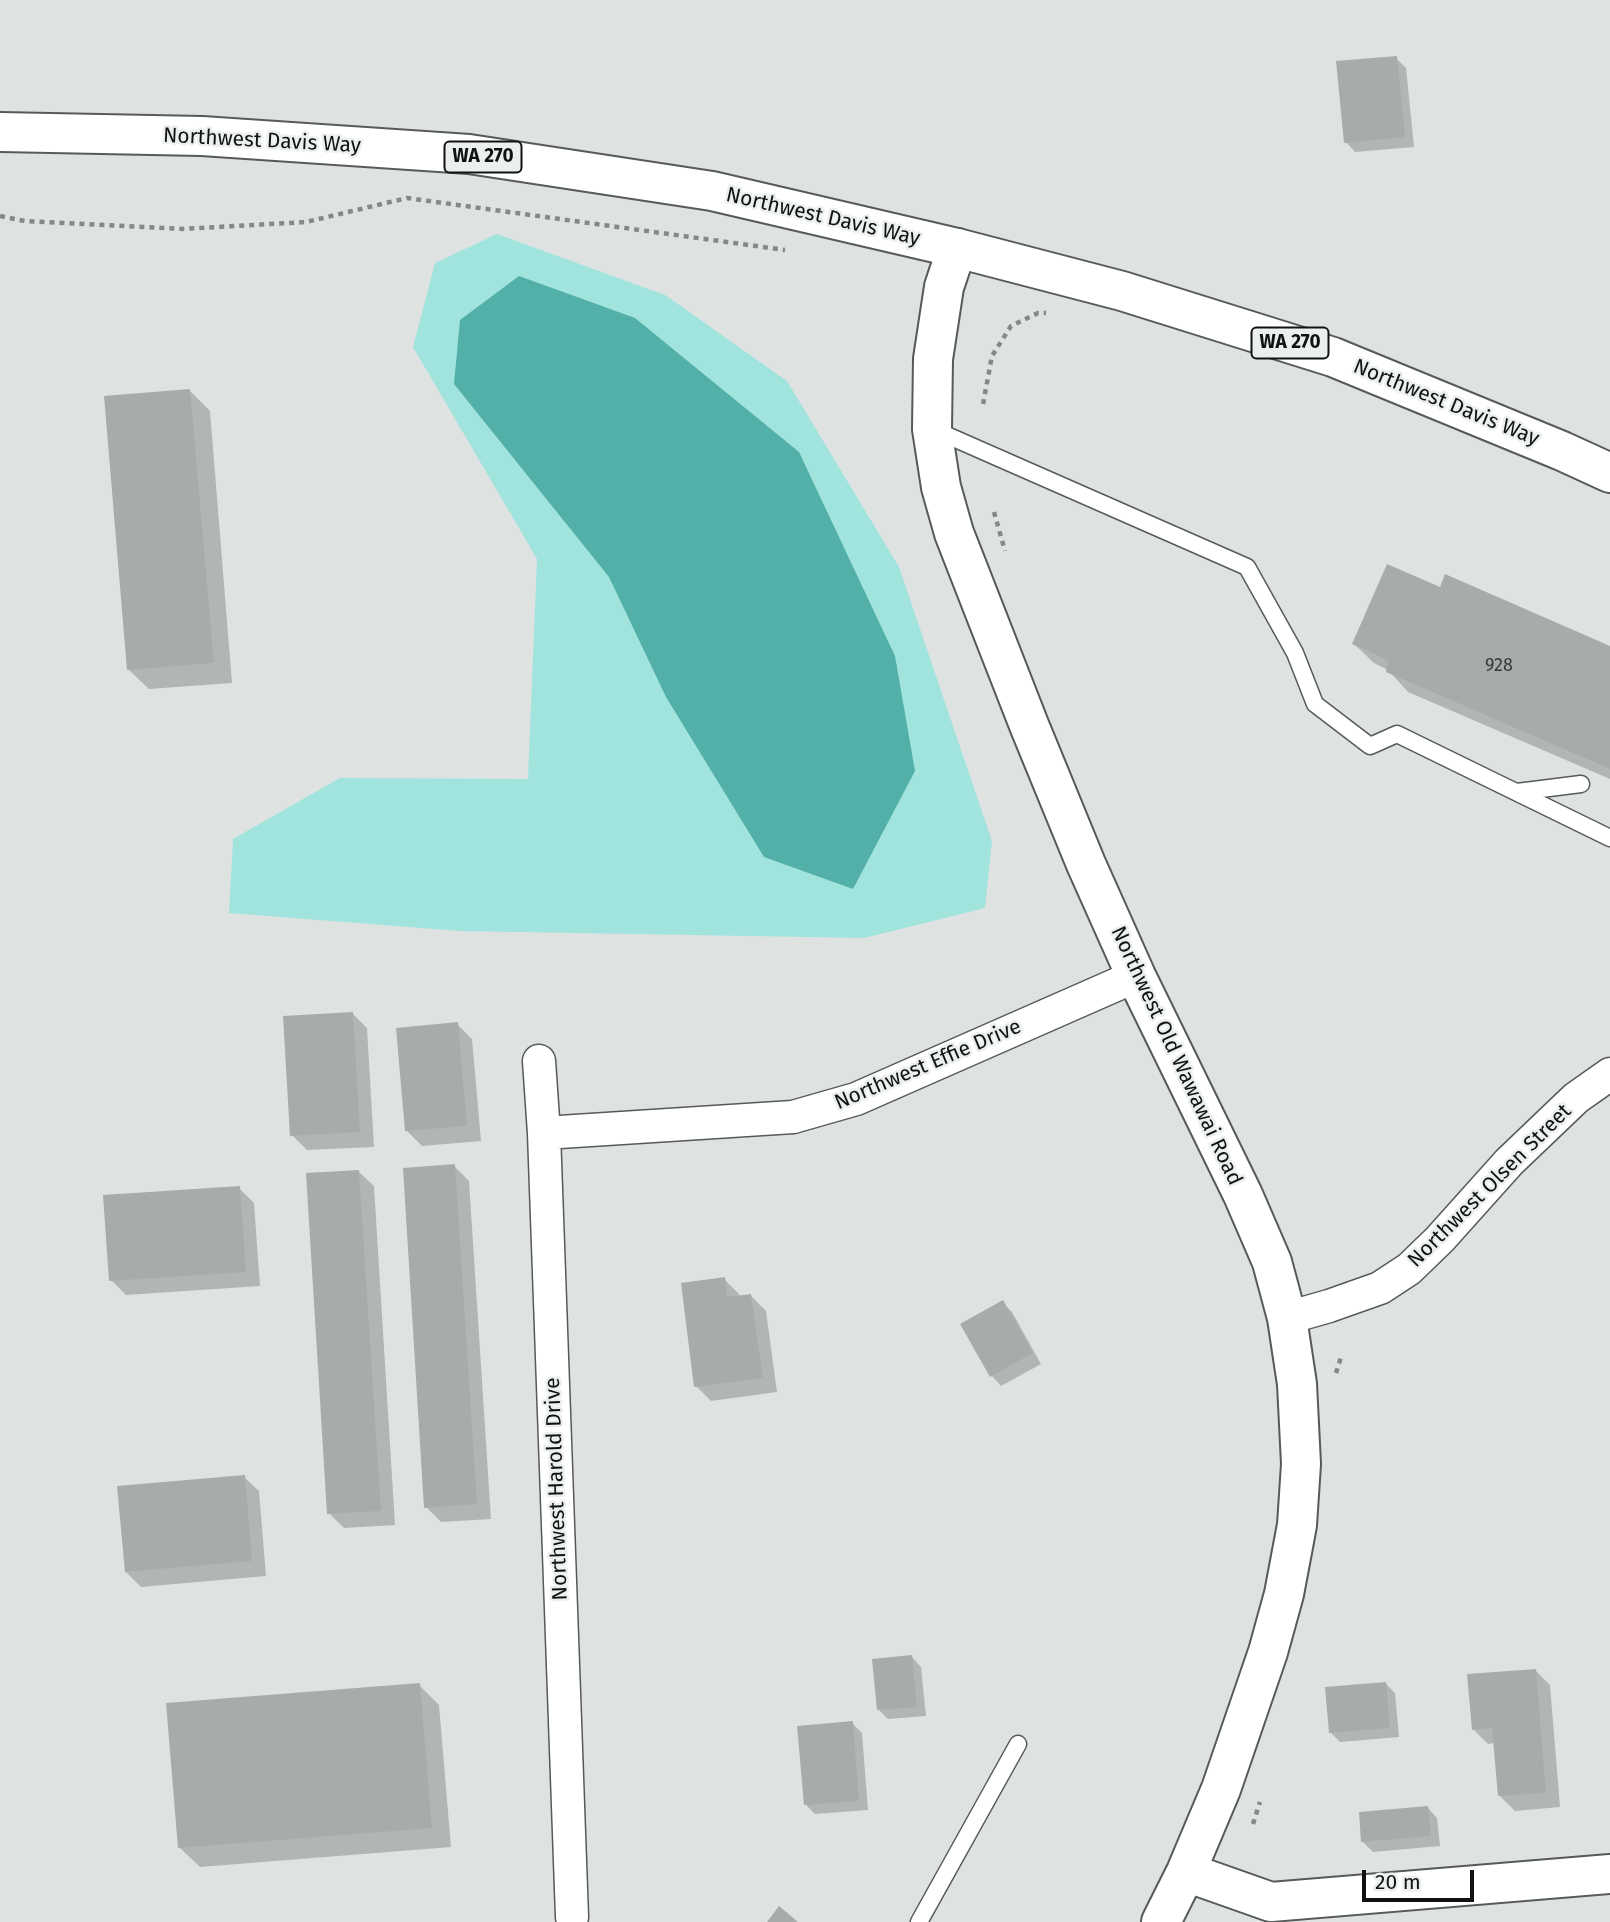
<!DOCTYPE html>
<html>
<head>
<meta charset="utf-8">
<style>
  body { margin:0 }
  #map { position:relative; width:1610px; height:1922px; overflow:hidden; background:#dee3e2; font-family:"Fira Sans",sans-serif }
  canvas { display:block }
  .scale { position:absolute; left:1362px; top:1870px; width:112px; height:32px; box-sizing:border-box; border:4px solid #111212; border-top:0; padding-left:9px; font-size:21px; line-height:24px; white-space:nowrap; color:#111212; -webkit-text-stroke:5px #ebf0ef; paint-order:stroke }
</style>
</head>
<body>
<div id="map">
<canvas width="1610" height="1922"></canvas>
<div class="scale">20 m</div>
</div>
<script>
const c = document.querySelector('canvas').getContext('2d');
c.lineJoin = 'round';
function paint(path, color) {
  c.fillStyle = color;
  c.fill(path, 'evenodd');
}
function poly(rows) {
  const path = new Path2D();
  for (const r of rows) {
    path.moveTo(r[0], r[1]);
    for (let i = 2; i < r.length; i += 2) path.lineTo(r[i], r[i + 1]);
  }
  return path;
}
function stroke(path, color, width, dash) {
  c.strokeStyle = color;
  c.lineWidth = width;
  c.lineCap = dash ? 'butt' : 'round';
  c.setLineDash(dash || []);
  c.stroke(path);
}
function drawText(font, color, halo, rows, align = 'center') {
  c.font = font + ' "Fira Sans",sans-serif';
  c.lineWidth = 5;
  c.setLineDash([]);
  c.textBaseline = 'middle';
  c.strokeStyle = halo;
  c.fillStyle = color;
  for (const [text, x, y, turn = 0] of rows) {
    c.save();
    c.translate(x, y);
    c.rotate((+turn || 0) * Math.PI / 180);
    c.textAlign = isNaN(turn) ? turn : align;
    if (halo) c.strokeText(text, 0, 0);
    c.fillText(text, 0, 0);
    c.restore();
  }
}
paint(poly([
  [497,234,665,295,787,381,899,567,992,841,985,908,864,938,460,931,229,913,233,839,340,778,528,779,537,559,413,347,435,263]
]), '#a1e3dd');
paint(poly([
  [519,276,635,318,799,452,895,656,915,771,853,889,764,857,666,697,609,577,454,384,460,320]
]), '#53b0a8');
paint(poly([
  [1396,58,1406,68,1414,147,1355,152,1346,142],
  [190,391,210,411,232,683,149,689,129,670],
  [1354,644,1610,647,1610,779,1408,692,1388,670,1374,663],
  [352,1013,367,1028,374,1147,307,1150,292,1135],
  [457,1024,472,1039,481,1141,422,1146,407,1131],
  [454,1166,469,1181,491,1519,441,1522,426,1507],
  [359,1172,374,1186,395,1525,344,1528,329,1513],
  [239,1188,254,1203,260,1286,126,1295,111,1280],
  [724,1279,739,1294,739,1298,751,1296,766,1311,777,1392,711,1401,696,1386],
  [1002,1302,1012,1312,1041,1364,1001,1386,992,1376],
  [244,1477,259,1491,266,1576,141,1587,126,1572],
  [912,1657,921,1667,926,1716,888,1719,878,1709],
  [1535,1670,1550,1685,1560,1807,1515,1811,1500,1796,1495,1743,1488,1744,1473,1729],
  [1385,1683,1395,1693,1399,1737,1340,1742,1331,1733],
  [419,1685,439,1705,451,1847,200,1867,180,1848],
  [852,1723,862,1733,868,1810,815,1814,806,1805],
  [1428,1808,1437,1818,1440,1846,1373,1852,1363,1842]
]), '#0003');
paint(poly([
  [1397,56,1405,137,1344,143,1336,61],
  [190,389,214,663,127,670,104,396],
  [1387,564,1440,587,1445,574,1610,646,1610,769,1386,672,1388,660,1352,644],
  [353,1012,360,1132,290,1136,283,1016],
  [458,1022,467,1126,405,1131,396,1028],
  [455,1164,477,1504,424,1508,403,1168],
  [359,1170,381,1511,327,1514,306,1173],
  [240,1186,246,1272,109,1281,103,1195],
  [725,1277,727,1297,751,1294,763,1378,694,1387,681,1283],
  [1003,1300,1033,1353,990,1377,960,1324],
  [245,1475,252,1561,125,1572,117,1486],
  [912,1655,917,1707,877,1710,872,1659],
  [1536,1669,1546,1793,1498,1796,1492,1728,1472,1730,1467,1674],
  [1386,1682,1390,1728,1329,1733,1325,1687],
  [420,1683,432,1828,178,1848,166,1703],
  [853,1721,859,1801,804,1805,797,1726],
  [1428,1806,1431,1836,1361,1842,1359,1812],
  [779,1906,798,1922,767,1922]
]), '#a7acab');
const lane = poly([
  [935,430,1247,567,1295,653,1315,704,1370,746,1397,734,1610,838],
  [1517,792,1581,784],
  [919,1922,1018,1744]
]);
const street = poly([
  [539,1061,544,1133,572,1917],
  [544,1133,793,1117,856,1099,1136,976],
  [1287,1318,1329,1306,1380,1288,1409,1269,1440,1239,1509,1162,1576,1098,1610,1074]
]);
const secondary = poly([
  [957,248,944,287,933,359,932,429,941,487,954,533,1029,725,1086,864,1136,976,1243,1195,1272,1262,1287,1318,1297,1384,1301,1464,1297,1525,1284,1594,1268,1652,1221,1789,1186,1872,1161,1922],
  [1186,1872,1271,1902,1610,1874]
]);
const primary = poly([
  [0,132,202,136,469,154,712,191,957,248,1122,291,1333,357,1562,451,1610,473]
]);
stroke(lane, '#565a59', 19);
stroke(street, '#565a59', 35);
stroke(secondary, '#565a59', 42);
stroke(primary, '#565a59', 42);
stroke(poly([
  [0,216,25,221,182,229,306,222,407,198,785,250],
  [983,404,992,356,1011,326,1038,313,1046,313],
  [994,512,1005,551],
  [1336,1373,1342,1354],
  [1253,1824,1260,1802]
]), '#858888', 4.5, [5, 5]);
stroke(lane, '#fff', 16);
stroke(street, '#fff', 32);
stroke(secondary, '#fff', 38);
stroke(primary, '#fff', 38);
drawText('18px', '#363838', null, [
  ["928",1499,666]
]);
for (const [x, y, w] of [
  [483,157,77],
  [1290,343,77]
]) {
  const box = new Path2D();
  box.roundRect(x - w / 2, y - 15.5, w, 31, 5);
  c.fillStyle = '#ebf0ef';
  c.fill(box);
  stroke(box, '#111212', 2);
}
drawText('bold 19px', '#111212', null, [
  ["WA 270",483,157],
  ["WA 270",1290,343]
]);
drawText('21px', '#111212', '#ebf0ef', [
  ["Northwest Davis Way",262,141,3],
  ["Northwest Davis Way",823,217,13],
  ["Northwest Davis Way",1446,403,22],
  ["Northwest Old Wawawai Road",1176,1056,65],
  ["Northwest Effie Drive",928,1065,-23],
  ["Northwest Olsen Street",1490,1186,-45],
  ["Northwest Harold Drive",557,1489,-92]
]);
</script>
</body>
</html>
